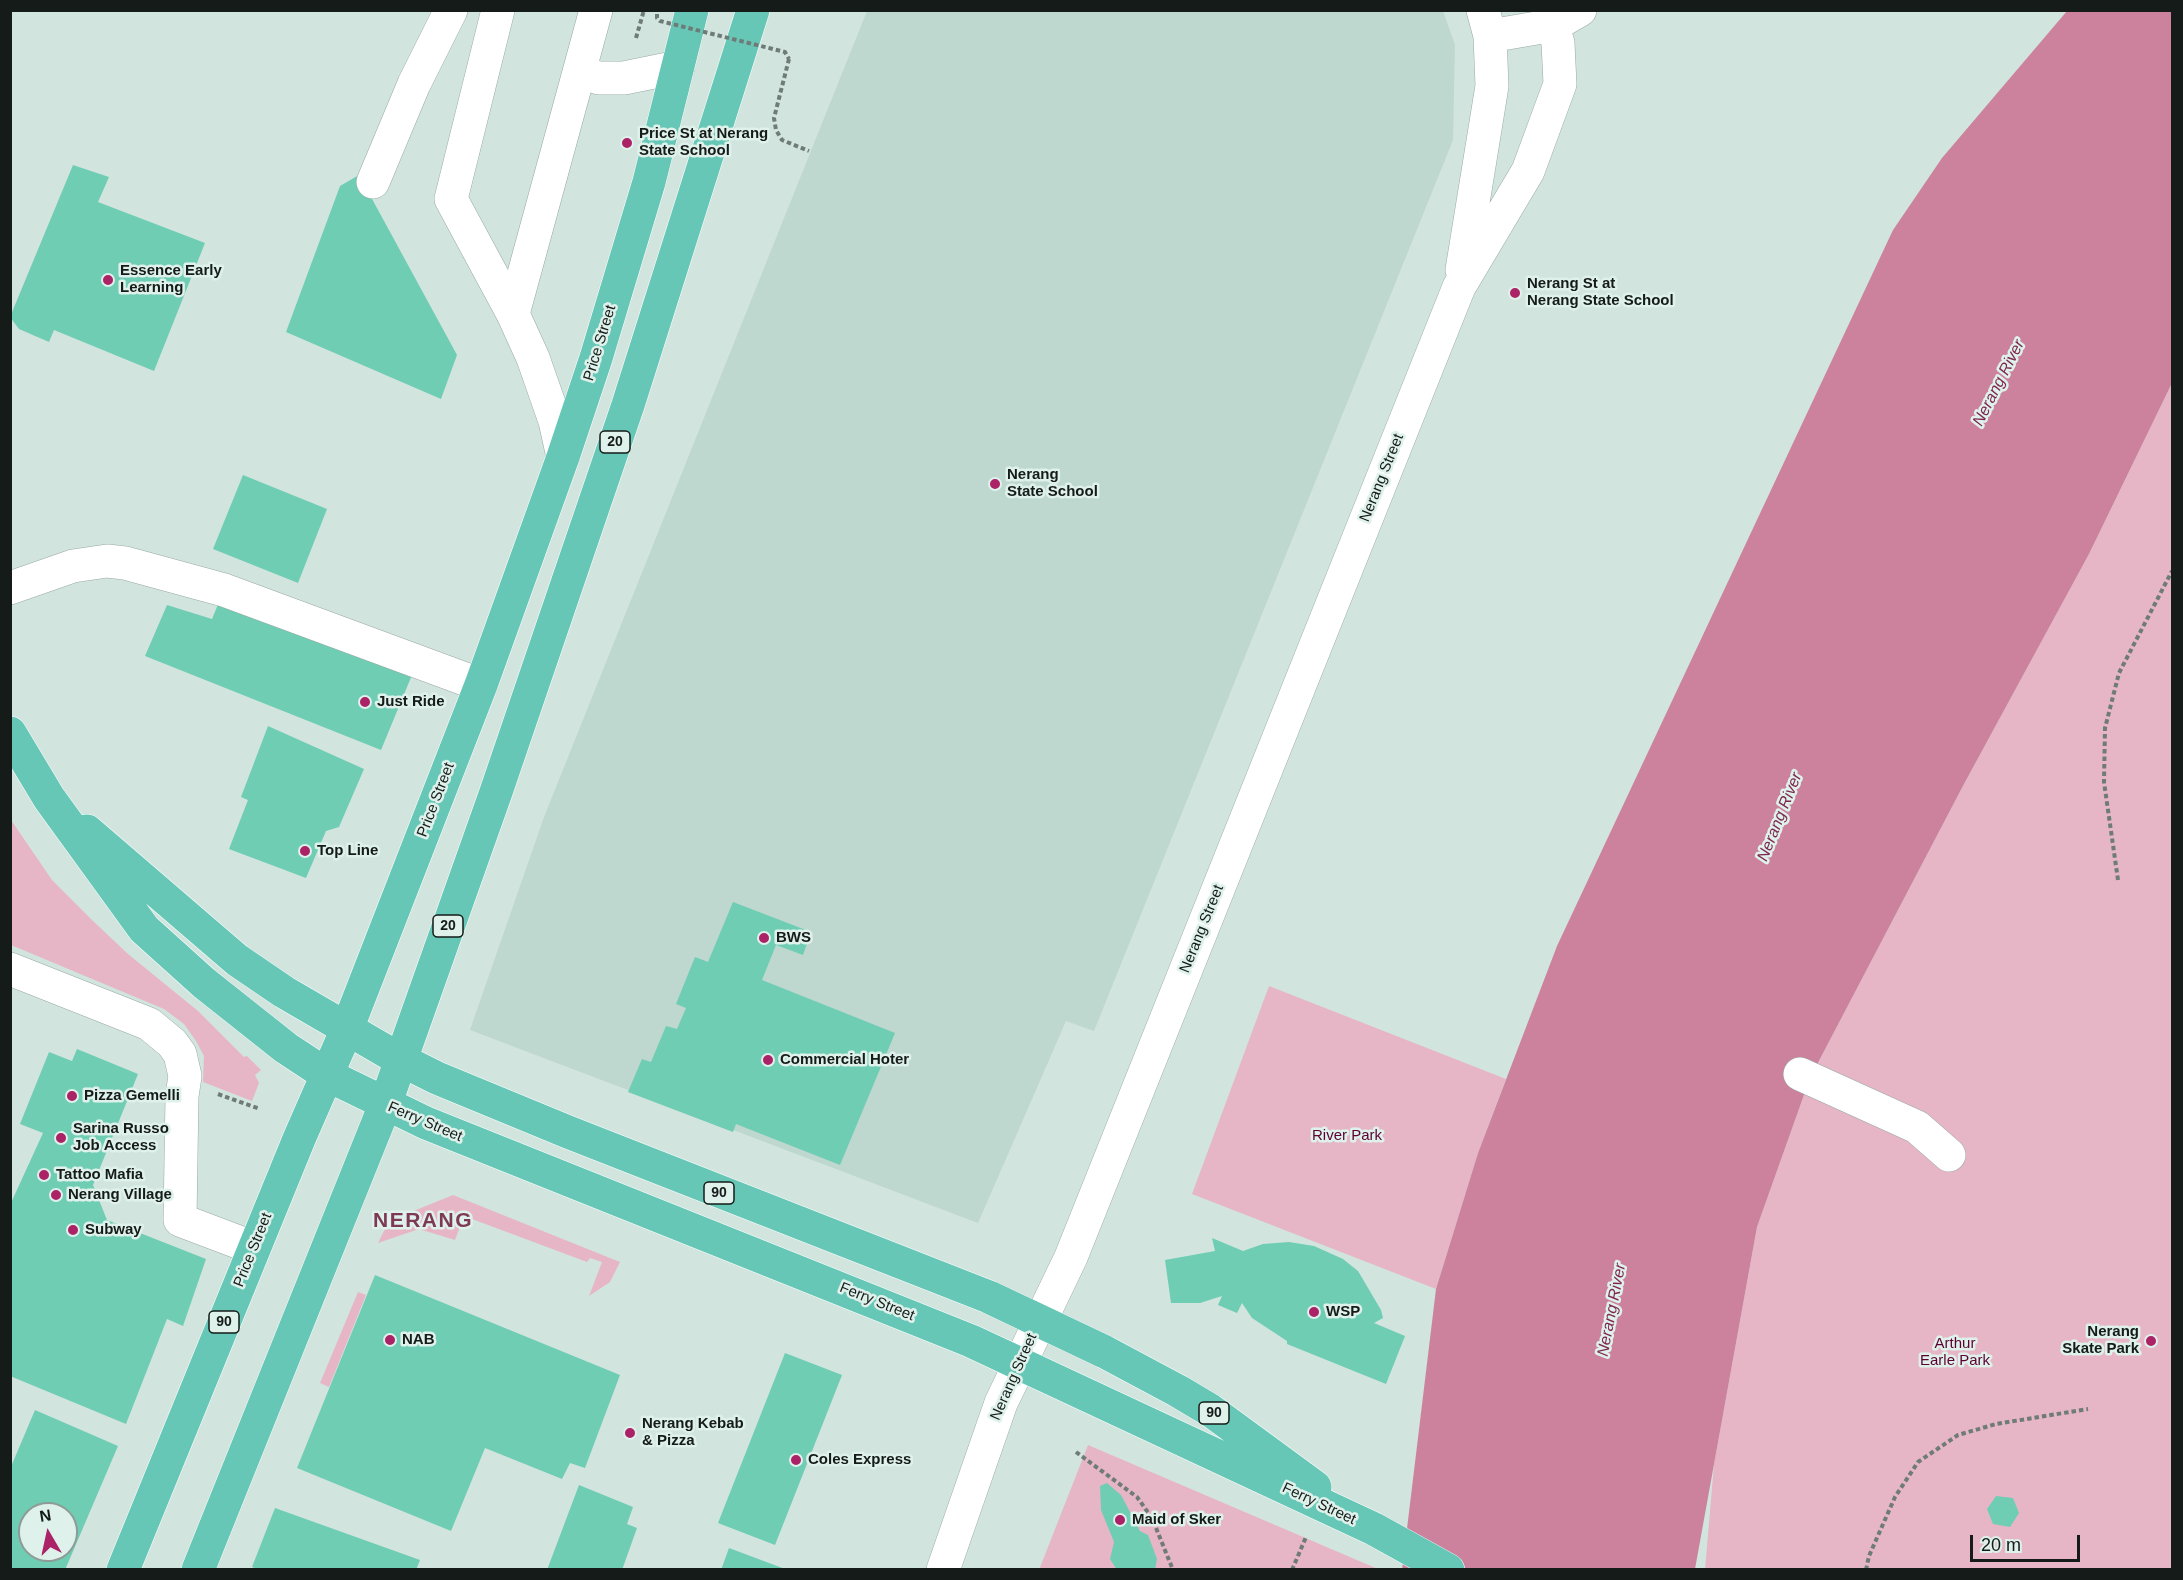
<!DOCTYPE html>
<html>
<head>
<meta charset="utf-8">
<style>
  body { margin:0 }
  #map { position:relative; width:2183px; height:1580px; overflow:hidden; background:#d2e4de; font-family:Arial,sans-serif }
  canvas { display:block }
  .frame { position:absolute; inset:0; border:12px solid #151b19; pointer-events:none }
  .north { position:absolute; left:18px; top:1502px; width:60px; height:60px; box-sizing:border-box; background:#dff1eb; border:2px solid #8e9b97; border-radius:50%; rotate:351deg; font-size:16px; font-weight:700; line-height:24px; text-align:center; color:#151b19 }
  .north::after { content:''; display:block; margin:auto; width:21px; height:27px; background:#ab2266; clip-path:polygon(50% 0,100% 100%,50% 72%,0 100%) }
  .scale { position:absolute; left:1970px; top:1535px; width:110px; height:27px; box-sizing:border-box; border:3px solid #151b19; border-top:0; padding-left:8px; font-size:18px; line-height:21px; white-space:nowrap; color:#151b19; -webkit-text-stroke:4px #dff1eb; paint-order:stroke }
</style>
</head>
<body>
<div id="map">
<canvas width="2183" height="1580"></canvas>
<div class="frame"></div>
<div class="north">N</div>
<div class="scale">20 m</div>
</div>
<script>
const c = document.querySelector('canvas').getContext('2d');
c.lineJoin = 'round';
function paint(path, color) {
  c.fillStyle = color;
  c.fill(path, 'evenodd');
}
function poly(rows) {
  const path = new Path2D();
  for (const r of rows) {
    path.moveTo(r[0], r[1]);
    for (let i = 2; i < r.length; i += 2) path.lineTo(r[i], r[i + 1]);
  }
  return path;
}
function stroke(path, color, width, dash) {
  c.strokeStyle = color;
  c.lineWidth = width;
  c.lineCap = dash ? 'butt' : 'round';
  c.setLineDash(dash || []);
  c.stroke(path);
}
function drawText(font, color, halo, rows, align = 'center') {
  c.font = font + ' Arial,sans-serif';
  c.lineWidth = 5;
  c.setLineDash([]);
  c.textBaseline = 'middle';
  c.strokeStyle = halo;
  c.fillStyle = color;
  for (const [text, x, y, turn = 0] of rows) {
    c.save();
    c.translate(x, y);
    c.rotate((+turn || 0) * Math.PI / 180);
    c.textAlign = isNaN(turn) ? turn : align;
    if (halo) c.strokeText(text, 0, 0);
    c.fillText(text, 0, 0);
    c.restore();
  }
}
paint(poly([
  [867,11,1443,11,1455,45,1453,140,1094,1031,1066,1021,978,1223,470,1030,544,817]
]), '#bed7cf');
paint(poly([
  [2172,383,2172,1569,1705,1570,1714,1464,1757,1227,1810,1078,1964,784,2089,554],
  [11,820,52,880,92,920,128,954,198,1011,244,1057,247,1056,261,1070,255,1075,259,1083,252,1101,203,1082,204,1056,196,1041,184,1024,164,1009,11,945],
  [1269,986,1506,1079,1478,1153,1436,1289,1192,1194],
  [453,1195,620,1262,610,1282,589,1296,602,1262,590,1258,587,1262,464,1216,455,1240,419,1229,378,1243,389,1221],
  [358,1292,366,1295,329,1387,320,1383],
  [1088,1445,1378,1569,1039,1570]
]), '#e6b6c6');
paint(poly([
  [2067,11,2172,11,2172,383,2089,554,1964,784,1810,1078,1757,1227,1695,1569,1402,1570,1436,1289,1478,1153,1557,946,1893,230,1942,158]
]), '#cc829d');
paint(poly([
  [73,165,109,177,98,202,205,243,154,371,54,330,49,342,19,329,10,317],
  [359,175,457,355,441,399,286,332,340,186],
  [243,475,327,509,298,583,213,549],
  [221,597,412,675,381,750,145,656,167,605,212,619],
  [268,726,364,769,339,827,326,831,306,878,229,849,248,800,241,797],
  [733,902,811,932,803,955,776,945,762,980,895,1033,840,1165,736,1124,733,1132,628,1092,642,1059,651,1062,666,1026,677,1029,686,1008,676,1004,695,957,708,962],
  [77,1049,138,1074,93,1185,107,1220,206,1259,183,1326,167,1319,126,1424,10,1376,10,1205,43,1133,20,1124,49,1052,72,1061],
  [1212,1238,1243,1251,1263,1244,1289,1242,1314,1246,1343,1259,1358,1271,1381,1310,1383,1318,1374,1323,1405,1336,1386,1384,1287,1344,1287,1341,1252,1318,1242,1303,1237,1313,1218,1305,1222,1296,1200,1303,1171,1303,1165,1260,1215,1251],
  [375,1275,620,1375,585,1468,570,1463,562,1479,485,1448,451,1531,297,1468],
  [785,1353,842,1375,775,1545,718,1523],
  [35,1410,118,1446,65,1570,10,1570,10,1469],
  [30,1514,66,1514,66,1550,30,1550],
  [1107,1483,1121,1495,1140,1531,1148,1535,1157,1559,1155,1570,1117,1570,1110,1559,1114,1542,1101,1510,1100,1486],
  [579,1485,633,1507,627,1524,637,1528,622,1570,547,1570],
  [1996,1496,2013,1498,2019,1513,2010,1527,1993,1524,1987,1509],
  [275,1508,420,1560,416,1570,259,1570,252,1567],
  [729,1548,785,1569,784,1570,721,1570]
]), '#6fcdb4');
const minor = poly([
  [498,10,451,199,513,314,533,358,555,421,563,457],
  [1490,36,1554,25,1580,10],
  [579,72,599,78,624,78,678,67],
  [373,182,414,84,451,10],
  [1462,270,1492,86,1490,36,1483,10],
  [513,314,596,10],
  [10,588,73,566,107,561,125,563,224,590,481,685],
  [10,969,149,1024,172,1043,180,1054,185,1076,182,1096,180,1220,254,1248],
  [1800,1074,1917,1127,1949,1155],
  [943,1570,1001,1403,1071,1257,1459,287,1528,171,1560,84,1558,43,1548,10]
]);
const major = poly([
  [10,733,49,798,144,929,204,983,286,1048,327,1075,426,1123,971,1341,1374,1529,1448,1570],
  [87,831,237,960,284,992,401,1060,437,1078,568,1132,989,1297,1105,1352,1178,1391,1210,1410,1315,1487],
  [123,1570,299,1139,347,1029,481,685,563,457,596,358,649,182,692,10],
  [198,1570,385,1105,496,792,628,405,753,10]
]);
stroke(minor, '#98a9a3', 34);
stroke(major, '#fff', 34);
stroke(poly([
  [636,38,644,10],
  [789,59,774,118,776,130,782,140,809,151],
  [2118,880,2104,782,2105,728,2119,673,2172,571],
  [218,1094,260,1109],
  [1076,1452,1137,1497,1152,1518,1173,1570],
  [1292,1570,1306,1537],
  [1866,1570,1869,1556,1895,1497,1918,1462,1958,1435,1996,1424,2088,1409]
]), '#6f7b77', 4, [4.5, 3]);
stroke(minor, '#fff', 33);
stroke(major, '#67c7b6', 33);
stroke(poly([
  [657,14,657,18,660,21,785,52,789,59]
]), '#6f7b77', 4, [4.5, 3]);
for (const [x, y, r, color] of [
  [627,143,6,"#ab2266"],
  [108,280,6,"#ab2266"],
  [1515,293,6,"#ab2266"],
  [995,484,6,"#ab2266"],
  [365,702,6,"#ab2266"],
  [305,851,6,"#ab2266"],
  [764,938,6,"#ab2266"],
  [768,1060,6,"#ab2266"],
  [72,1096,6,"#ab2266"],
  [61,1138,6,"#ab2266"],
  [44,1175,6,"#ab2266"],
  [56,1195,6,"#ab2266"],
  [73,1230,6,"#ab2266"],
  [1314,1312,6,"#ab2266"],
  [390,1340,6,"#ab2266"],
  [2151,1341,6,"#ab2266"],
  [630,1433,6,"#ab2266"],
  [796,1460,6,"#ab2266"],
  [1120,1520,6,"#ab2266"]
]) {
  const dot = new Path2D();
  dot.arc(x, y, r, 0, 2 * Math.PI);
  c.fillStyle = color;
  c.fill(dot);
  stroke(dot, '#dff1eb', 2);
}
for (const [x, y, w] of [
  [615,442,30],
  [448,926,30],
  [719,1193,30],
  [224,1322,30],
  [1214,1413,30]
]) {
  const box = new Path2D();
  box.roundRect(x - w / 2, y - 11, w, 22, 4.5);
  c.fillStyle = '#dff1eb';
  c.fill(box);
  stroke(box, '#151b19', 1.5);
}
drawText('bold 14px', '#151b19', null, [
  ["20",615,442],
  ["20",448,926],
  ["90",719,1193],
  ["90",224,1322],
  ["90",1214,1413]
]);
drawText('bold 15px', '#151b19', '#dff1eb', [
  ["Price St at Nerang",639,134],
  ["State School",639,151],
  ["Essence Early",120,271],
  ["Learning",120,288],
  ["Nerang St at",1527,284],
  ["Nerang State School",1527,301],
  ["Nerang",1007,475],
  ["State School",1007,492],
  ["Just Ride",377,702],
  ["Top Line",317,851],
  ["BWS",776,938],
  ["Commercial Hoter",780,1060],
  ["Pizza Gemelli",84,1096],
  ["Sarina Russo",73,1129],
  ["Job Access",73,1146],
  ["Tattoo Mafia",56,1175],
  ["Nerang Village",68,1195],
  ["Subway",85,1230],
  ["WSP",1326,1312],
  ["Nerang",2139,1332,"right"],
  ["Skate Park",2139,1349,"right"],
  ["NAB",402,1340],
  ["Nerang Kebab",642,1424],
  ["& Pizza",642,1441],
  ["Coles Express",808,1460],
  ["Maid of Sker",1132,1520]
], 'left');
drawText('15px', '#151b19', '#dff1eb', [
  ["Price Street",600,343,-73],
  ["Nerang Street",1382,478,-68],
  ["Price Street",436,800,-69],
  ["Nerang Street",1202,929,-68],
  ["Ferry Street",425,1122,23],
  ["Price Street",253,1250,-68],
  ["Ferry Street",877,1302,22],
  ["Nerang Street",1014,1377,-66],
  ["Ferry Street",1319,1504,25]
]);
drawText('15px', '#5d0032', '#dff1eb', [
  ["River Park",1347,1136],
  ["Arthur",1955,1344],
  ["Earle Park",1955,1361]
]);
drawText('italic 16px', '#7f274f', '#dff1eb', [
  ["Nerang River",1999,383,-63],
  ["Nerang River",1780,817,-68],
  ["Nerang River",1612,1310,-79]
]);
c.letterSpacing = '1.5px';
drawText('bold 21px', '#7e3a55', '#dff1eb', [
  ["NERANG",423,1221]
]);
c.letterSpacing = '0px';
</script>
</body>
</html>
